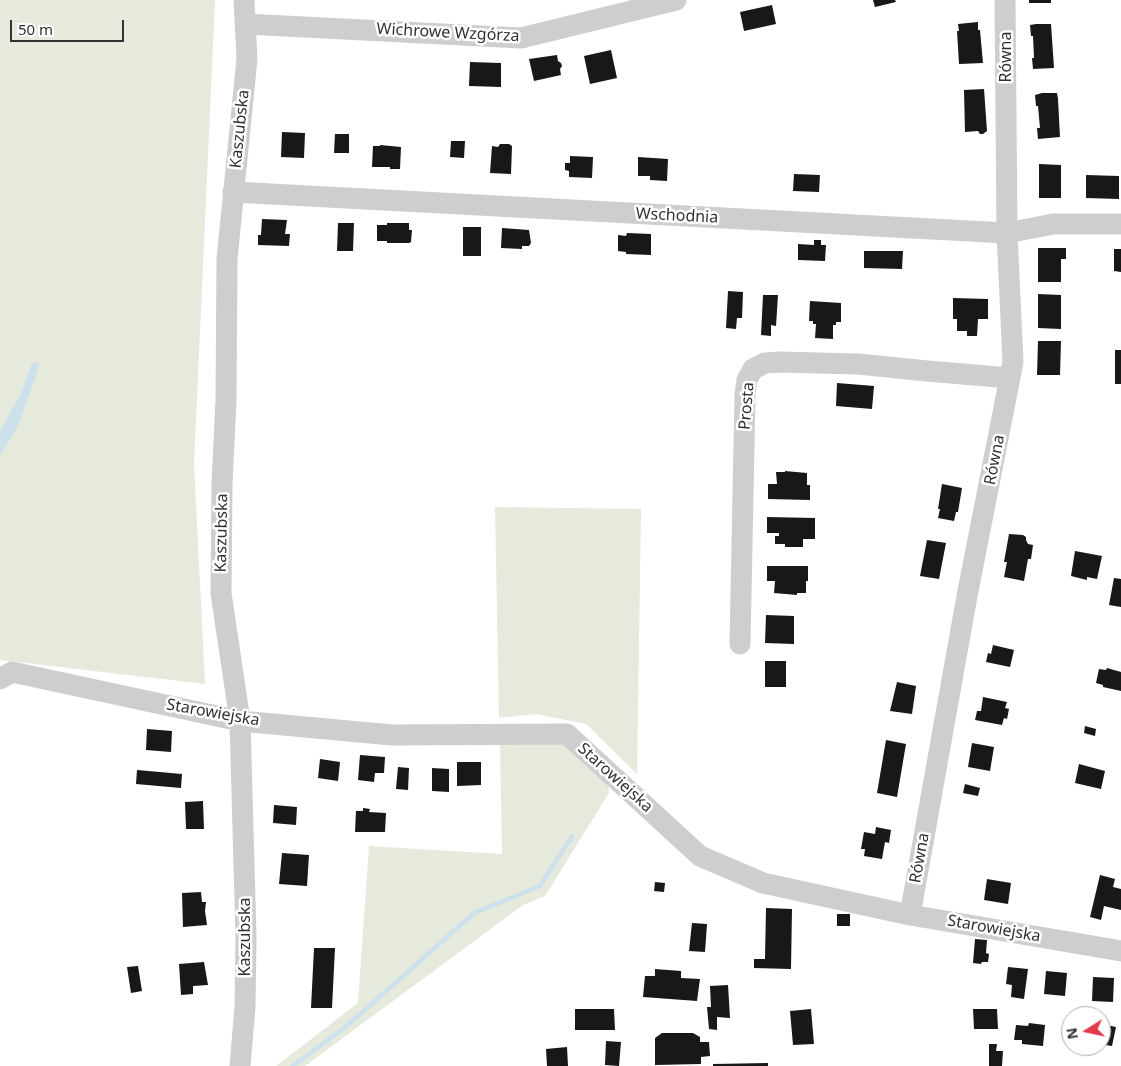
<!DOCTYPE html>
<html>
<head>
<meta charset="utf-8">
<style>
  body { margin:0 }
  #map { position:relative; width:1121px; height:1066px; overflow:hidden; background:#fff; font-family:"Noto Sans",sans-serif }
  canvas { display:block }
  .north { position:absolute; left:1061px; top:1006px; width:50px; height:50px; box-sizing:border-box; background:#fff; border:1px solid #adadad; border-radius:50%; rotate:260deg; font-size:14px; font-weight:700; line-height:20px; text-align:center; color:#313131 }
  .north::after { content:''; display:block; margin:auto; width:18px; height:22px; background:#e2394b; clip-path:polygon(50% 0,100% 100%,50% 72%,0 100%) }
  .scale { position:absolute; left:10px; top:20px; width:114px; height:22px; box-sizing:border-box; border:2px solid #313131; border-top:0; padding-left:6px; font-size:15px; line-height:18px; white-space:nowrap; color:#313131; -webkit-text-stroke:4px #fff; paint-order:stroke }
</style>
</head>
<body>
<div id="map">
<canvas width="1121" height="1066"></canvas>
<div class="north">N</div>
<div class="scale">50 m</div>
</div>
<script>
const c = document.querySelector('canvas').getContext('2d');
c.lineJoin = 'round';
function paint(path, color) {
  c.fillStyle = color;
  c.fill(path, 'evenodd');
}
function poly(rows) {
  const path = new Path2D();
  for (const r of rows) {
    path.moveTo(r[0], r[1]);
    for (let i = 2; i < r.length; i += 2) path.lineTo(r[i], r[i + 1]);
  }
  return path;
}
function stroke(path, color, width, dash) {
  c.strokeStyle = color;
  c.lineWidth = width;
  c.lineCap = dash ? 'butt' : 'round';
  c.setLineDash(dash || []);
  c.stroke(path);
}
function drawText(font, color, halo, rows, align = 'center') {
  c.font = font + ' "Noto Sans",sans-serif';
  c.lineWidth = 5;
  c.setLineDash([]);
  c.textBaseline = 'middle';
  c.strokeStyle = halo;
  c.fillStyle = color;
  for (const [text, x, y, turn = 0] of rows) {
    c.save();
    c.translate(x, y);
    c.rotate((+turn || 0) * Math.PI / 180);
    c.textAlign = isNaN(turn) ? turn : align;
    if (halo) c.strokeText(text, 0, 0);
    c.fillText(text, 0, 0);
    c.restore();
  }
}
paint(poly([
  [0,0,215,0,194,464,205,684,0,660],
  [495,507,641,509,637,774,586,724,536,714,499,718],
  [537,739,570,745,608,779,609,793,545,896,523,905,305,1066,276,1066,358,1003,369,846,502,854,500,742]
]), '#e5eadd');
paint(poly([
  [37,362,39,366,18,426,0,456,0,431,21,393,32,363]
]), '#cde1ec');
stroke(poly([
  [293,1066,348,1025,474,913,540,886,572,836]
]), '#cde1ec', 4.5);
paint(poly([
  [873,0,895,0,896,2,875,7],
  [1029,0,1051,0,1051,3,1029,3],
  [772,5,776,24,744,31,740,12],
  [978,22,978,30,980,30,983,63,959,64,957,31,959,31,958,24],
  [1036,24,1051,24,1054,68,1033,69,1032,58,1034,58,1033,36,1031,36,1030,25],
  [611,50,617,78,590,84,584,56],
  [557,55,558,61,561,63,562,66,560,69,561,75,534,81,529,59],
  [470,62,501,63,501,87,469,86],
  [984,89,987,131,983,134,980,134,978,131,965,132,964,90],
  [1042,93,1057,93,1058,99,1060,137,1038,139,1037,128,1040,128,1038,106,1036,106,1035,95],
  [282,132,305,133,304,158,281,157],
  [335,134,349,134,349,153,334,153],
  [451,141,465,141,464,158,450,157],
  [500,144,509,144,512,146,511,174,490,173,492,146,498,147],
  [380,145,401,147,400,169,390,169,390,167,372,167,373,146,380,146],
  [570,156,593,157,592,178,569,177,569,171,565,170,565,163,570,163],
  [638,157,668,159,667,181,650,180,650,176,638,176],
  [1039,164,1061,165,1061,198,1039,198],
  [794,174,820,175,819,192,793,191],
  [1086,175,1119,176,1119,199,1086,198],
  [262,219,287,220,285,234,290,234,289,246,258,245,258,235,261,235],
  [338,223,354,223,353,251,337,251],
  [387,223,409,223,409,230,412,230,411,242,409,243,387,243,387,241,377,241,377,225,387,225],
  [463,227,481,227,481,256,463,256],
  [502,228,529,230,531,243,529,246,522,246,522,249,501,248],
  [627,233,651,234,651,255,626,254,626,252,618,251,618,235,626,236],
  [814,240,821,240,821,245,826,245,825,261,798,260,798,244,814,245],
  [1038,248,1066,248,1066,259,1061,259,1061,282,1038,282],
  [1114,249,1121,249,1121,272,1114,271],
  [864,251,903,251,902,269,864,268],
  [728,291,743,292,742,318,737,318,736,329,726,328],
  [1038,294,1061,295,1061,329,1038,328],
  [763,295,778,295,776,326,771,325,771,336,761,335],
  [953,298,988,299,988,319,978,319,977,336,967,336,967,331,957,331,957,319,953,319],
  [810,301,841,303,841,322,836,322,836,325,833,325,833,339,815,338,816,324,813,324,813,321,809,321],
  [1038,341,1061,341,1060,375,1037,375],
  [1115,350,1121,350,1121,384,1115,384],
  [837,383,874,386,872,409,836,406],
  [785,471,807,473,807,485,810,485,810,500,768,499,768,484,777,484,776,472,785,472],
  [942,484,962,488,958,512,956,512,954,521,938,518,940,509,938,509],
  [767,517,815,518,815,539,803,539,803,547,785,547,785,544,775,544,775,536,779,536,779,533,767,533],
  [1009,534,1023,535,1026,537,1026,540,1028,544,1033,545,1031,559,1028,559,1024,581,1004,577,1007,562,1004,562],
  [927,540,946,543,939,579,920,576],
  [1075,551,1102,556,1097,579,1087,577,1087,580,1071,576],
  [767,566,808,566,808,581,806,581,806,593,797,593,797,595,774,593,775,581,767,581],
  [1114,578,1121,579,1121,607,1109,605],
  [766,615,794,616,794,644,765,643],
  [993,645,1014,650,1010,667,986,662,988,653,991,654],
  [765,661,786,661,786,687,765,687],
  [1107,668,1121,672,1121,691,1103,687,1103,685,1096,683,1099,669,1106,670],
  [897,682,916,686,912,714,890,711],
  [983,697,1007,702,1005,708,1009,709,1007,719,1004,718,1002,725,975,720,977,711,981,711],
  [1085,726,1096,729,1095,736,1084,733],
  [147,729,172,731,171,752,146,750],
  [886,740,906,744,897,797,877,793],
  [972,743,994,747,990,771,968,767],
  [360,755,385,757,384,773,375,773,374,782,358,780],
  [320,759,340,762,338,781,318,778],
  [457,762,481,762,481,785,457,786],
  [1079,764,1105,771,1101,789,1075,783],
  [398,767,409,768,408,790,396,789],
  [432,768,449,769,449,792,432,791],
  [137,770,182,774,181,788,136,784],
  [965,784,980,788,978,796,963,793],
  [203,801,204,829,186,829,185,802],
  [274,805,297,807,296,825,273,823],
  [363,808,370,809,369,812,386,813,385,832,355,832,356,811,363,811],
  [876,827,891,830,889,843,885,842,882,859,864,856,865,849,861,849,864,832,875,834],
  [282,853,309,855,307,886,279,884],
  [1100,875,1115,879,1113,887,1121,889,1121,910,1104,906,1101,920,1090,917],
  [987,879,1011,883,1008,904,984,900],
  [655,882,665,883,664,892,654,891],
  [201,892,202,902,206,902,205,911,207,925,183,927,182,893],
  [766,908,792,909,791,969,754,968,754,959,765,959],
  [837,914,850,914,850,926,837,926],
  [692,923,707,924,705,952,689,951],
  [975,939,987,940,986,953,989,954,988,962,982,962,981,964,973,963],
  [314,948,335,948,332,1008,311,1008],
  [204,962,208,985,193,986,193,994,181,995,179,964],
  [138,966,142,991,131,993,127,967],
  [1008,967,1028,969,1024,999,1011,997,1012,985,1006,984],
  [655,969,681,971,681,978,700,979,697,1001,643,997,645,976,655,976],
  [1046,971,1067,973,1065,996,1044,994],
  [1093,977,1114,978,1113,1002,1092,1001],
  [728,985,730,1018,717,1017,717,1030,709,1029,707,1007,711,1007,710,986],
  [575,1009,614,1009,615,1030,575,1030],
  [811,1009,814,1044,793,1045,790,1011],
  [973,1009,997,1009,998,1029,974,1029],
  [1029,1023,1045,1025,1043,1046,1022,1044,1022,1040,1014,1040,1016,1025,1028,1026],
  [1101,1024,1116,1027,1112,1046,1105,1045,1100,1048,1094,1047,1101,1046],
  [662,1033,693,1033,700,1037,700,1042,709,1042,710,1056,701,1057,701,1064,655,1065,655,1038],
  [606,1041,621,1042,619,1066,605,1065],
  [989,1044,997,1044,996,1051,1003,1051,1002,1066,989,1066],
  [567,1047,568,1066,547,1066,546,1049],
  [768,1063,768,1066,713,1066,713,1064]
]), '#181818');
stroke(poly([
  [245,24,521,38,676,0],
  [233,192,1007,233,1053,224,1121,224],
  [740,644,745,395,747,380,753,369,765,363,780,362,858,364,927,371,1010,378],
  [0,679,12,672,240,721,392,735,567,734,700,856,763,883,910,915,1121,951],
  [910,915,967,596,1013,362,1007,233,1005,0],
  [240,1066,245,1007,246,937,240,721,221,593,222,484,226,401,227,259,247,59,244,0]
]), '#cecece', 21);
drawText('16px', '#313131', '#fff', [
  ["Wichrowe Wzgórza",448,33,3],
  ["Równa",1006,57,-90],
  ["Kaszubska",240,129,-84],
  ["Wschodnia",677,216,3],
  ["Prosta",747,406,-85],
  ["Równa",995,460,-79],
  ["Kaszubska",222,533,-89],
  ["Starowiejska",213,713,10],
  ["Starowiejska",615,778,42],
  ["Równa",920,858,-80],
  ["Starowiejska",994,929,10],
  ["Kaszubska",245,937,-90]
]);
</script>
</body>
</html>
